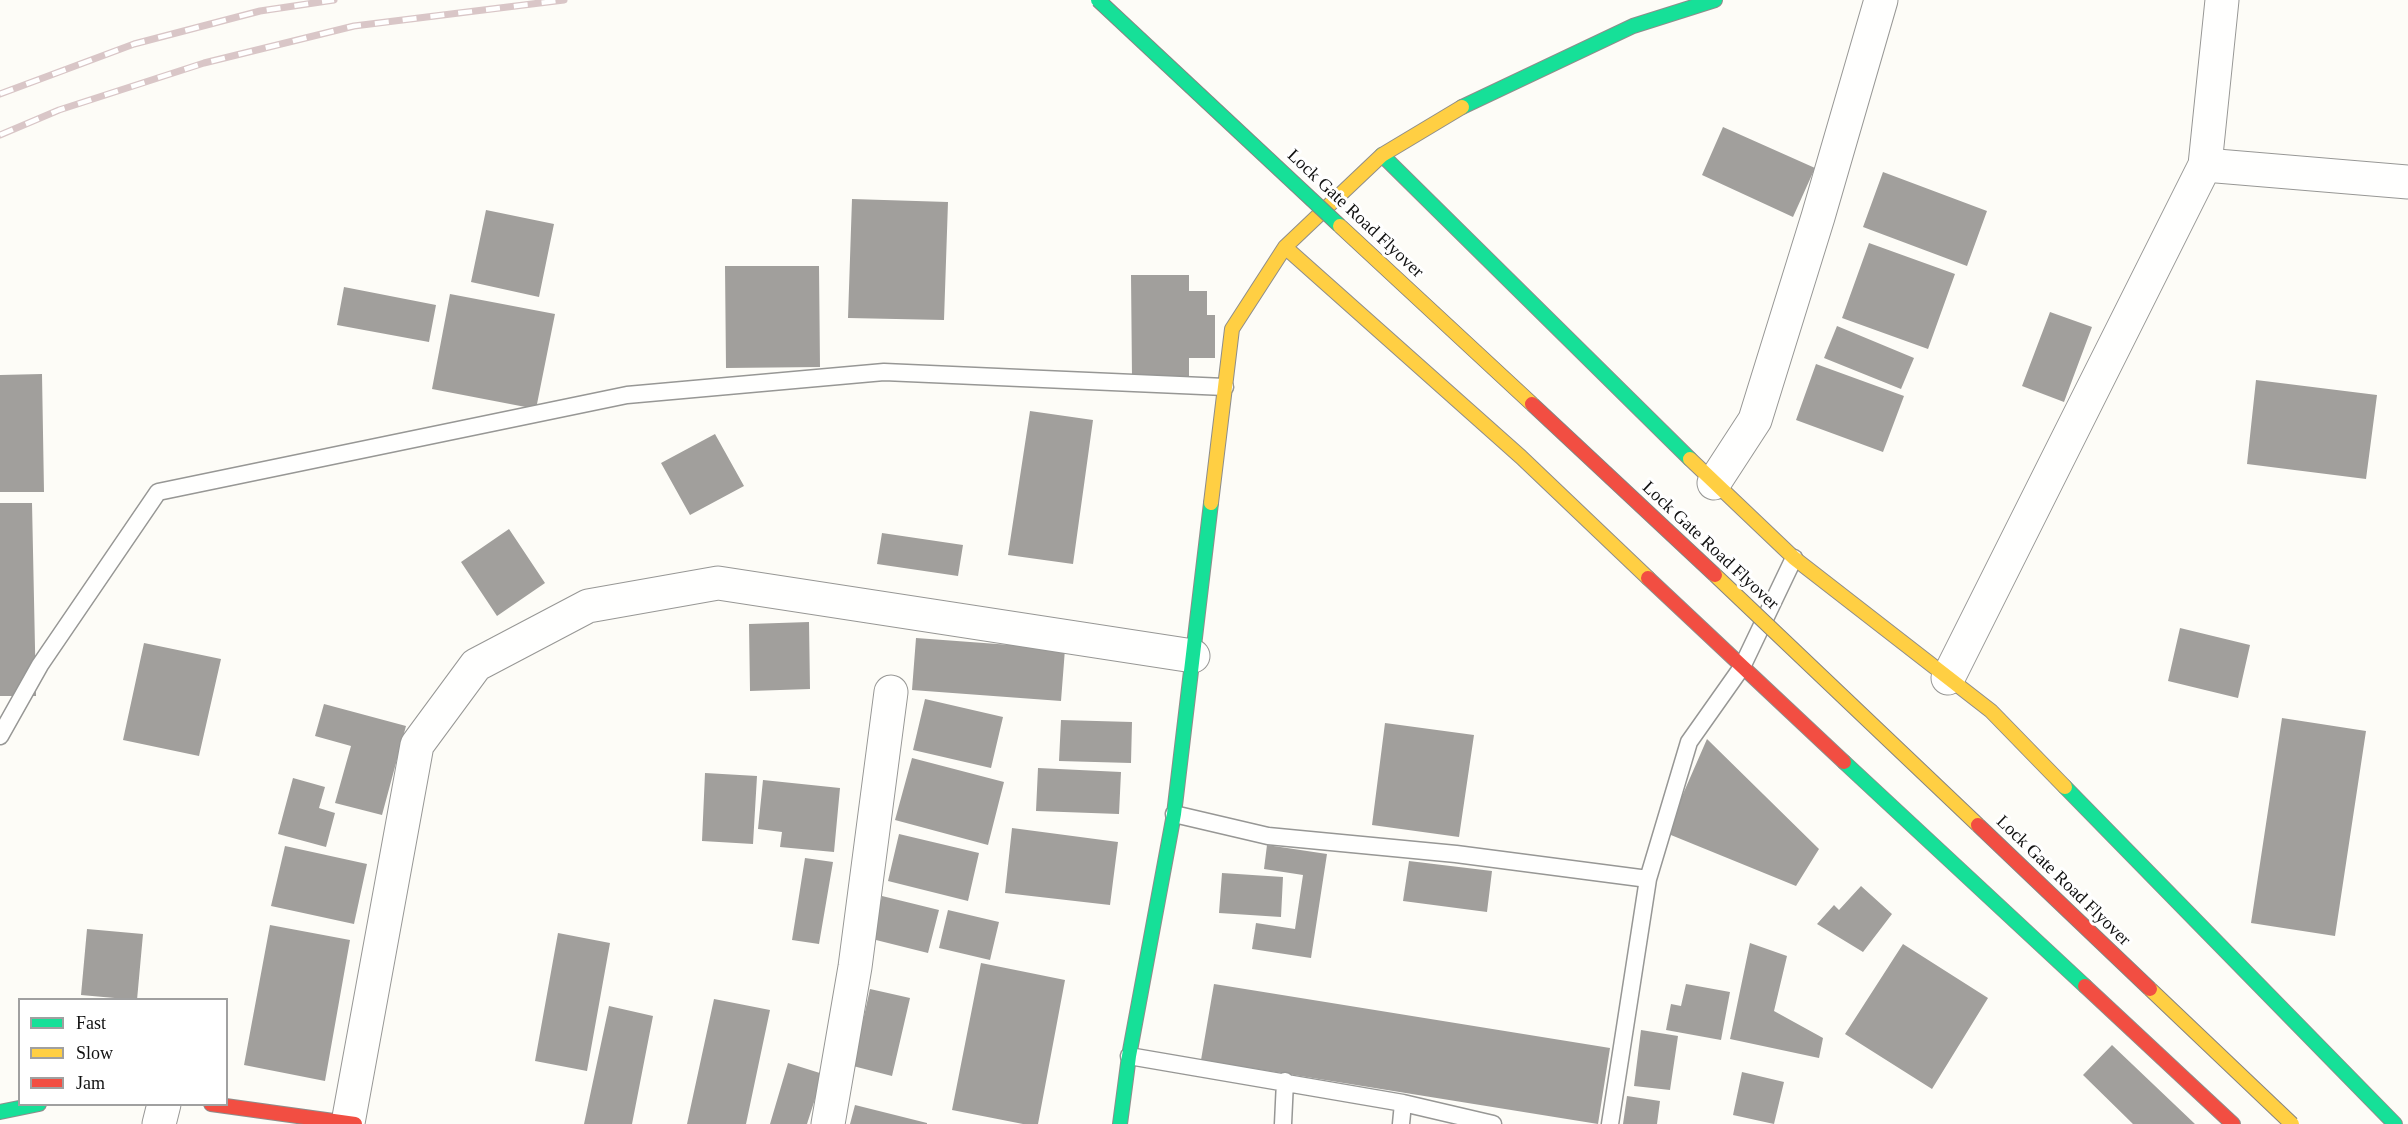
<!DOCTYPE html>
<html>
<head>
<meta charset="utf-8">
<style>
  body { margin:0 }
  #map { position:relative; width:2408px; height:1124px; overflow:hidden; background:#fdfcf7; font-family:"Times New Roman",serif }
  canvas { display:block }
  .legend { position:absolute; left:18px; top:998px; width:210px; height:108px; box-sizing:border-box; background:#fff; border:2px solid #a0a0a0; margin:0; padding:8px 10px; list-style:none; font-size:18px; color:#111 }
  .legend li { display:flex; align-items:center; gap:12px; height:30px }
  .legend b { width:30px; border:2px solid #a0a0a0 }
</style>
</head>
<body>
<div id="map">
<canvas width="2408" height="1124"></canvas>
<ul class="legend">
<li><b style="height:8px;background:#16e098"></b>Fast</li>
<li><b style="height:8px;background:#ffcf43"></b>Slow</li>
<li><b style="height:8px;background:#f24e42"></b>Jam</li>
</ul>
</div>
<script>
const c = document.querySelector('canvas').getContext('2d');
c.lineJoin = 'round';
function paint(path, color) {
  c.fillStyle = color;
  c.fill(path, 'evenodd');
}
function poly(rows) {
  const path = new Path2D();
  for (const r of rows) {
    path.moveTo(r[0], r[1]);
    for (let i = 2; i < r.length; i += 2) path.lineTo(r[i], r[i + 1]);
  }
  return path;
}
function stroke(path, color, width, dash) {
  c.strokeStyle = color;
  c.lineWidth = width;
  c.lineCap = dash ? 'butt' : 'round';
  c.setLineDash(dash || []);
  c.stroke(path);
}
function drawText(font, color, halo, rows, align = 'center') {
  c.font = font + ' "Times New Roman",serif';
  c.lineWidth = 6;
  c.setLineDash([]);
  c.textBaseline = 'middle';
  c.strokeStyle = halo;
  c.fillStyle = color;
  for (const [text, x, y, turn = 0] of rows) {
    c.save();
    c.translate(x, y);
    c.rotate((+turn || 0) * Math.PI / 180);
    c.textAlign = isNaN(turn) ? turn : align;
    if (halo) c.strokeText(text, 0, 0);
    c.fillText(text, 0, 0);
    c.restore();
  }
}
paint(poly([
  [1723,127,1815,168,1793,217,1702,175],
  [1883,172,1987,211,1967,266,1863,227],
  [852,199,948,202,944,320,848,318],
  [486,210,554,224,539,297,471,282],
  [1869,243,1955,274,1928,349,1842,318],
  [725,266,819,266,820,367,726,368],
  [1131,275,1189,275,1189,291,1207,291,1207,315,1215,315,1215,358,1189,358,1189,376,1132,377],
  [344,287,436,305,429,342,337,325],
  [450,294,555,314,536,409,432,389],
  [2050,312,2092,327,2064,402,2022,386],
  [1837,326,1914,358,1901,389,1824,358],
  [1816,364,1904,396,1883,452,1796,420],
  [42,374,44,492,0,492,0,375],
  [2256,380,2377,395,2366,479,2247,464],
  [1030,411,1093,420,1073,564,1008,555],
  [715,434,744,486,690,515,661,463],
  [0,503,32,503,36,696,0,696],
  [509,529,545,583,497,616,461,562],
  [882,533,963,545,958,576,877,564],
  [809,622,810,689,750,691,749,624],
  [2180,628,2250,645,2238,698,2168,681],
  [916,638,1065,649,1061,701,912,690],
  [144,643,221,659,199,756,123,740],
  [925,699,1003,717,991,768,913,750],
  [324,704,406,726,382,815,335,803,351,746,315,736],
  [2282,718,2366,731,2335,936,2251,923],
  [1061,720,1132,722,1131,763,1059,761],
  [1385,723,1474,735,1459,837,1372,825],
  [1707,739,1819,849,1796,886,1666,833],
  [912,758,1004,782,988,845,895,820],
  [1038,768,1121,772,1119,814,1036,811],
  [705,773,757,776,753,844,702,841],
  [293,778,325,787,319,808,335,813,326,847,278,834],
  [763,780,840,788,834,852,780,847,782,832,758,829],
  [1012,828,1118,842,1110,905,1005,893],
  [899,834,979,853,968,901,888,881],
  [1267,845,1327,854,1311,958,1252,949,1256,923,1295,929,1303,875,1264,869],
  [285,846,367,864,354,924,271,906],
  [805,858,833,862,819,944,792,940],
  [1409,861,1492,871,1487,912,1403,901],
  [1222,873,1283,877,1281,917,1219,913],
  [1861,886,1892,914,1863,952,1817,924,1834,905,1839,910],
  [882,896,939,910,928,953,872,939],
  [948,910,999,922,990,960,939,948],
  [270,925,350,940,325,1081,244,1065],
  [87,929,143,934,137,1000,81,995],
  [558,933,610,943,587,1071,535,1061],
  [1750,943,1787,956,1774,1011,1823,1038,1819,1058,1730,1039],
  [1903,944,1988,998,1932,1089,1845,1034],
  [981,963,1065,980,1038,1124,1023,1124,952,1110],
  [1214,984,1610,1048,1598,1124,1201,1060],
  [1686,984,1730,992,1721,1040,1666,1030,1671,1004,1681,1006],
  [870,989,910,998,892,1076,853,1066],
  [714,999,770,1010,746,1124,687,1124],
  [609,1006,653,1016,632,1124,584,1124],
  [1641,1030,1678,1036,1670,1090,1634,1086],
  [2112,1045,2195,1124,2133,1124,2083,1075],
  [788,1063,823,1074,807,1124,770,1124],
  [1742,1072,1784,1082,1774,1124,1733,1115],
  [1627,1096,1660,1101,1657,1124,1623,1124],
  [855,1105,927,1123,927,1124,850,1124]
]), '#a19f9c');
const lane = poly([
  [0,736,40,665,158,492,627,395,884,372,1225,387],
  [1174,814,1268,836,1456,854,1648,879],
  [1129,1056,1403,1103,1493,1124],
  [1283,1124,1285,1081],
  [1401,1124,1403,1103],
  [1610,1124,1648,879,1689,742,1742,667,1794,558]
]);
const street = poly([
  [2205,165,2408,182],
  [1714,483,1755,420,1818,217,1881,0],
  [1948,678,2205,165,2222,0],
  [348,1123,417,745,476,665,588,606,718,583,1193,656],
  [159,1124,164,1104],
  [828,1124,855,967,891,692]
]);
const fast = poly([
  [1462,107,1633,26,1715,0],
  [1382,155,1690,459],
  [1844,762,2085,986],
  [2065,787,2395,1124],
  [0,1112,39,1104],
  [1120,1124,1129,1056,1174,814,1211,503]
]);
const slow = poly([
  [1285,247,1521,457,1648,578],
  [1690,459,1794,558,1991,711,2065,787],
  [1211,503,1232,329,1285,247,1382,155,1462,107]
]);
const jam = poly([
  [1648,578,1844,762],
  [2085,986,2233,1124],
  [211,1104,355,1124]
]);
stroke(lane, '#979795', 19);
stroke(street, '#979795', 35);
stroke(fast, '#8e8d8b', 16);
stroke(slow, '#8e8d8b', 16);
stroke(jam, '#8e8d8b', 16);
stroke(lane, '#fffffe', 16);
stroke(street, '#fffffe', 33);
stroke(fast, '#16e098', 14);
stroke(slow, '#ffcf43', 14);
stroke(jam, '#f24e42', 14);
const rail = poly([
  [0,94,134,44,260,11,334,0],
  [0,135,59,110,204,63,354,26,564,0]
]);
stroke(rail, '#d9c6c7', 7);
stroke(rail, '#fff', 4.5, [14]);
const fastBridge = poly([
  [1098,0,1340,226]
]);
const slowBridge = poly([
  [1340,226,1532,404],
  [1715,575,1978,825],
  [2150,989,2292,1124]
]);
const jamBridge = poly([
  [1532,404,1715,575],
  [1978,825,2150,989]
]);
stroke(fastBridge, '#858482', 16, []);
stroke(slowBridge, '#858482', 16, []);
stroke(jamBridge, '#858482', 16, []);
stroke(fastBridge, '#16e098', 14);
stroke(slowBridge, '#ffcf43', 14);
stroke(jamBridge, '#f24e42', 14);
drawText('18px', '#111', '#fff', [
  ["Lock Gate Road Flyover",1355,214,43],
  ["Lock Gate Road Flyover",1710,546,43],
  ["Lock Gate Road Flyover",2063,881,44]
]);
</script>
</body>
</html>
